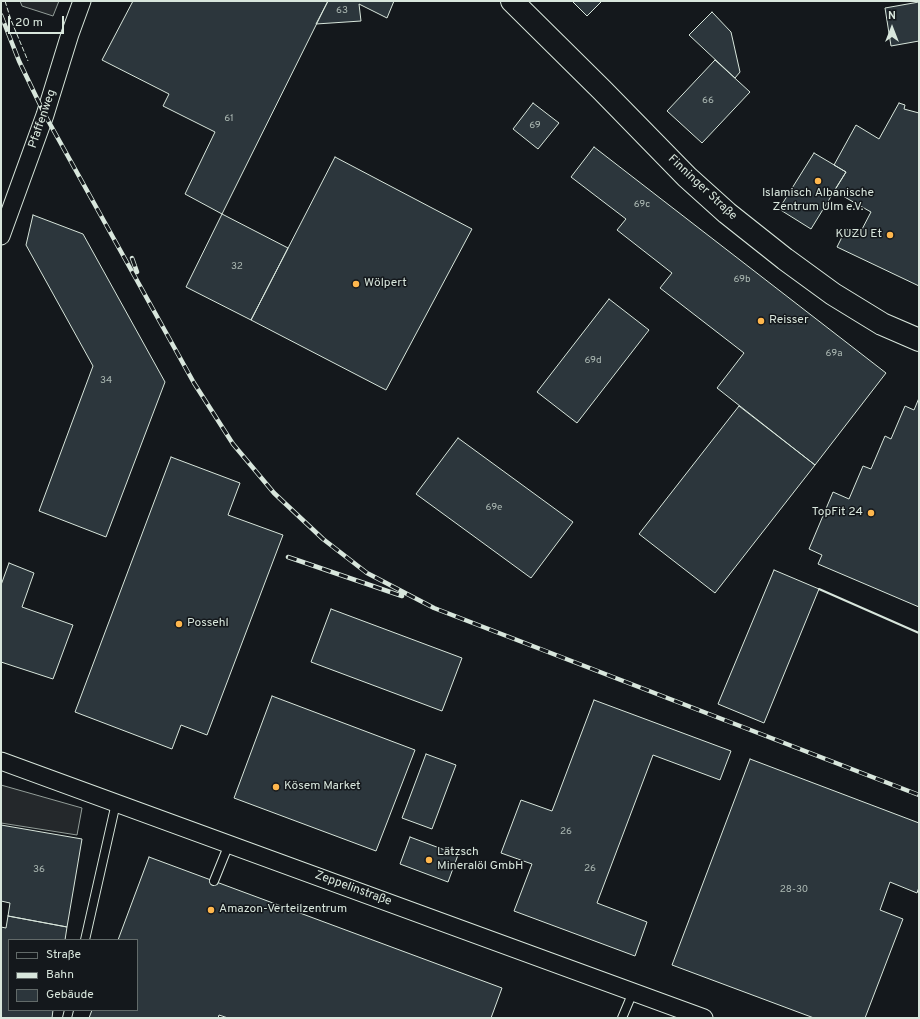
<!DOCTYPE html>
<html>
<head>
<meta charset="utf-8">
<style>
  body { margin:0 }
  #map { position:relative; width:920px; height:1019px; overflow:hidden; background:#14181c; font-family:Overpass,sans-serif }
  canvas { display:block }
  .frame { position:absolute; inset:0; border:2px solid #d8e6dc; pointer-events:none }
  .legend { position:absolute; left:8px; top:939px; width:130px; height:72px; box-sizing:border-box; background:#14181c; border:1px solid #626a69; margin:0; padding:5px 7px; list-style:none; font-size:12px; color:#d8e6dc }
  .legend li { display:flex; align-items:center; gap:8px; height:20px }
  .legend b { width:20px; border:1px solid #626a69 }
  .north { position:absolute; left:872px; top:8px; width:40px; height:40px; -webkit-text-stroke:3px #14181c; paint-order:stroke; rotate:0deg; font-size:11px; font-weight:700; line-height:16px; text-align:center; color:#d8e6dc }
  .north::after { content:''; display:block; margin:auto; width:14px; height:18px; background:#d8e6dc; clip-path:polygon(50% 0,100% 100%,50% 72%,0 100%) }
  .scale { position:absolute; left:8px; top:16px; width:56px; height:18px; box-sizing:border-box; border:2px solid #d8e6dc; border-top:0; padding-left:5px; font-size:12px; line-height:14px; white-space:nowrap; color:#d8e6dc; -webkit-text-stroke:3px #14181c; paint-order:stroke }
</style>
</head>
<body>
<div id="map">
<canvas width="920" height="1019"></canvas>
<div class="frame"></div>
<ul class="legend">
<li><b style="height:5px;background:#14181c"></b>Straße</li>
<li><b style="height:5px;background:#d8e6dc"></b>Bahn</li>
<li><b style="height:11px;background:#2c363c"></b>Gebäude</li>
</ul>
<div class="north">N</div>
<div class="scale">20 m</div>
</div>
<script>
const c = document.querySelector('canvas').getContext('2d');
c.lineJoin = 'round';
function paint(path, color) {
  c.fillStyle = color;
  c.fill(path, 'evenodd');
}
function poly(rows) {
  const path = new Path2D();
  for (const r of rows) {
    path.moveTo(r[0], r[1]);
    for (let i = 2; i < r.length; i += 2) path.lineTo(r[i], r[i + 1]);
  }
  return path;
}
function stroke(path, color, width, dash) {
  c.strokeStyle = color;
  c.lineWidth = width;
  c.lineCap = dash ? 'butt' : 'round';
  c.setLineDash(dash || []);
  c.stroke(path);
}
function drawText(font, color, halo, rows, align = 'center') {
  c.font = font + ' Overpass,sans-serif';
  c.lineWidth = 3;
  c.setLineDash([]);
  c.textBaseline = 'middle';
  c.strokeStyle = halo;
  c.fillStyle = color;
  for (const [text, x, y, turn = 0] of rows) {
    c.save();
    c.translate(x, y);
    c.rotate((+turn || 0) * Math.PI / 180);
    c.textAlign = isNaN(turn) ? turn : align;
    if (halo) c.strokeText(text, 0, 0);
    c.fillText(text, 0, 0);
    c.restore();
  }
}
const parking = poly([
  [20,1,59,1,53,16,22,6,20,1],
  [1,785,82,808,77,835,1,823,1,785]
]);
paint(parking, '#24282b');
stroke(parking, '#939e99', 1);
const building = poly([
  [133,1,328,1,222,214,185,194,215,132,163,106,169,94,102,60,133,1],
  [328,1,394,1,387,18,359,4,361,21,316,24,328,1],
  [572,1,602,1,587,16,572,1],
  [919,2,919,41,891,46,885,8,919,2],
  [712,12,731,32,740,72,735,78,689,35,712,12],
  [715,60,750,92,702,143,667,111,715,60],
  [533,103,559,123,538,149,513,129,533,103],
  [899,103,905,105,904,109,919,113,919,286,837,247,846,229,859,235,871,212,834,191,846,172,834,165,856,125,879,139,899,103],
  [594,147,886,373,815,465,717,388,744,353,660,288,672,273,617,230,626,219,571,177,594,147],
  [814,153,846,172,811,229,779,209,814,153],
  [335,157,472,229,386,390,251,320,335,157],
  [222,214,288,248,251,320,186,287,222,214],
  [33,215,83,234,165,382,106,537,39,511,93,366,26,245,33,215],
  [609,299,649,330,577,423,537,392,609,299],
  [919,398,919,607,818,564,822,555,809,549,833,492,849,499,863,466,871,469,885,436,891,439,905,406,914,410,919,398],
  [739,406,815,465,715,593,639,534,739,406],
  [458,438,573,522,531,578,416,494,458,438],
  [171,457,240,483,228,515,283,535,207,735,181,725,172,749,75,712,171,457],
  [9,563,34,573,22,607,73,625,53,679,1,662,1,585,9,563],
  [774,570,819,589,764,723,718,704,774,570],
  [331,609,462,658,442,711,311,662,331,609],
  [272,696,415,750,376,851,234,798,272,696],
  [594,700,731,751,720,780,653,755,597,903,647,922,635,956,514,911,532,864,501,853,521,800,552,811,594,700],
  [426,754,456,765,432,829,402,818,426,754],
  [750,759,919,823,919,887,917,893,890,882,880,910,903,919,865,1018,814,1018,672,965,750,759],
  [1,825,82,839,67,927,8,916,10,903,1,901,1,825],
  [410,837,458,855,448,882,400,864,410,837],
  [149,857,502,988,491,1018,228,1018,219,1015,218,1018,89,1018,92,1010,137,1010,137,940,118,940,149,857],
  [8,916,67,927,65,940,9,940,9,1010,53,1010,52,1018,1,1018,1,927,6,928,8,916]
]);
paint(building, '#2c363c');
stroke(building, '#d8e6dc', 1);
const lane = poly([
  [214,881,229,844],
  [85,940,116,803],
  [67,1018,69,1010],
  [622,1018,633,992]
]);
const street = poly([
  [1,236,45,115,70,34,82,1],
  [1,761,704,1018]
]);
const secondary = poly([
  [512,1,602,90,687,177,727,213,785,259,833,294,882,324,919,340]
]);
stroke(lane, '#d8e6dc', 10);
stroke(street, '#d8e6dc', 19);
stroke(secondary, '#d8e6dc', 24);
stroke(lane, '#14181c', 8);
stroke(street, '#14181c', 17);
stroke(secondary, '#14181c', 22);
const rail = poly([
  [1,15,19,61,45,115,194,383,233,444,274,493,323,539,367,573,434,608,919,795],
  [132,258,137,272],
  [288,557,402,596]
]);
stroke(rail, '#d8e6dc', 4.5);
stroke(rail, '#14181c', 3, [9]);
stroke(poly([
  [5,1,11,20,28,61]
]), '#d8e6dc', 1, [5, 2]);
stroke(poly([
  [819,589,919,633]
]), '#d8e6dc', 2);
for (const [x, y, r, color] of [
  [818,181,4,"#ffb74d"],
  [890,235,4,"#ffb74d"],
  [356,284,4,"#ffb74d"],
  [761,321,4,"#ffb74d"],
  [871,513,4,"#ffb74d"],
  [179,624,4,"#ffb74d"],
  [276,787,4,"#ffb74d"],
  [429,860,4,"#ffb74d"],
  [211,910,4,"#ffb74d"]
]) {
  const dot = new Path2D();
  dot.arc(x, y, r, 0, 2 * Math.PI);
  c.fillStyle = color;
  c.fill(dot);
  stroke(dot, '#14181c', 1.5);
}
drawText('10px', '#adbab4', null, [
  ["63",342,11],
  ["66",708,101],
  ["61",229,119],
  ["69",535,126],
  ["69c",642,205],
  ["32",237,267],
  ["69b",742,280],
  ["69a",834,354],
  ["69d",593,361],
  ["34",106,381],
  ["69e",494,508],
  ["26",566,832],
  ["26",590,869],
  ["36",39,870],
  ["28-30",794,890]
]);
drawText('12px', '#d8e6dc', '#14181c', [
  ["Pfaffenweg",43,119,-71],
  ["Finninger Straße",702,188,43],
  ["Zeppelinstraße",353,889,20]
]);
drawText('12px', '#d8e6dc', '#14181c', [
  ["Islamisch Albanische",818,194,"center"],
  ["Zentrum Ulm e.V.",818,208,"center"],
  ["KUZU Et",882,235,"right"],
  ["Wölpert",364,284],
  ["Reisser",769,321],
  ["TopFit 24",863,513,"right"],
  ["Possehl",187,624],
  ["Kösem Market",284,787],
  ["Lätzsch",437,853],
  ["Mineralöl GmbH",437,867],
  ["Amazon-Verteilzentrum",219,910]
], 'left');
</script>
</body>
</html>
